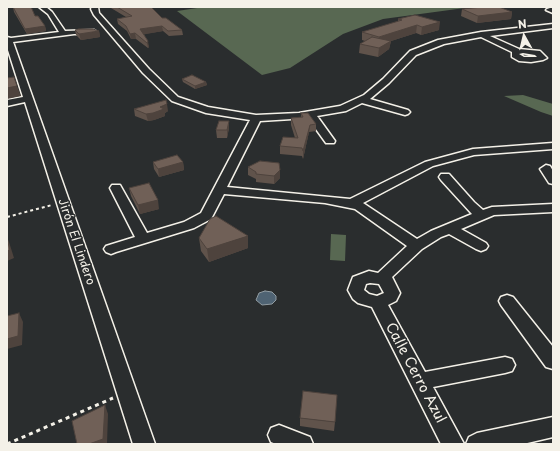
<!DOCTYPE html>
<html>
<head>
<meta charset="utf-8">
<style>
  body { margin:0 }
  #map { position:relative; width:560px; height:451px; overflow:hidden; background:#2a2d2e; font-family:"Playpen Sans",sans-serif }
  canvas { display:block }
  .frame { position:absolute; inset:0; border:8px solid #f4f1e8; pointer-events:none }
  .north { position:absolute; left:504px; top:16px; width:40px; height:40px; -webkit-text-stroke:3px #2a2d2e; paint-order:stroke; rotate:352deg; font-size:11px; font-weight:700; line-height:16px; text-align:center; color:#f4f1e8 }
  .north::after { content:''; display:block; margin:auto; width:14px; height:18px; background:#f4f1e8; clip-path:polygon(50% 0,100% 100%,50% 72%,0 100%) }
</style>
</head>
<body>
<div id="map">
<canvas width="560" height="451"></canvas>
<div class="frame"></div>
<div class="north">N</div>
</div>
<script>
const c = document.querySelector('canvas').getContext('2d');
c.lineJoin = 'round';
function paint(path, color) {
  c.fillStyle = color;
  c.fill(path, 'evenodd');
}
function poly(rows) {
  const path = new Path2D();
  for (const r of rows) {
    path.moveTo(r[0], r[1]);
    for (let i = 2; i < r.length; i += 2) path.lineTo(r[i], r[i + 1]);
  }
  return path;
}
function stroke(path, color, width, dash) {
  c.strokeStyle = color;
  c.lineWidth = width;
  c.lineCap = dash ? 'butt' : 'round';
  c.setLineDash(dash || []);
  c.stroke(path);
}
function drawText(font, color, halo, rows, align = 'center') {
  c.font = font + ' "Playpen Sans",sans-serif';
  c.lineWidth = 3;
  c.setLineDash([]);
  c.textBaseline = 'middle';
  c.strokeStyle = halo;
  c.fillStyle = color;
  for (const [text, x, y, turn = 0] of rows) {
    c.save();
    c.translate(x, y);
    c.rotate((+turn || 0) * Math.PI / 180);
    c.textAlign = isNaN(turn) ? turn : align;
    if (halo) c.strokeText(text, 0, 0);
    c.fillText(text, 0, 0);
    c.restore();
  }
}
paint(poly([
  [204,7,472,7,383,19,343,34,290,68,262,75,177,11],
  [523,95,553,104,553,116,541,112,504,96],
  [331,234,346,235,345,261,330,260]
]), '#586852');
const water = poly([
  [265,291,272,292,276,296,276,300,272,304,262,305,256,300,259,293,265,291]
]);
paint(water, '#4f6373');
stroke(water, '#919ca2', 1);
const minor = poly([
  [39,7,46,7,52,12,65,31,94,30,97,32,94,34,74,34,13,42,155,444,133,444,25,102,7,106,7,100,23,97,7,47,7,37,11,38,59,32,48,14,39,7],
  [92,7,98,7,99,13,149,69,178,97,208,107,256,115,299,113,340,106,364,95,383,79,410,51,438,40,481,32,553,24,553,28,490,36,519,49,540,51,547,58,543,60,531,62,519,61,512,57,512,52,481,37,444,44,416,55,389,83,370,99,408,110,410,112,408,114,405,115,362,103,346,111,317,116,335,141,334,143,326,143,308,118,260,121,227,187,350,199,425,162,473,149,553,143,553,149,474,155,433,166,363,203,417,239,431,231,472,214,441,180,439,177,441,174,449,174,474,202,483,210,492,207,553,204,553,212,494,215,461,229,486,243,488,246,486,249,481,251,476,249,449,234,441,237,422,249,392,277,400,293,396,301,388,305,425,372,505,357,512,359,515,365,512,371,505,373,433,387,464,444,441,444,372,307,358,303,353,299,348,290,353,277,369,271,378,273,407,246,355,209,325,203,224,194,211,219,194,228,116,252,111,254,106,252,104,249,106,246,135,237,110,188,112,185,120,185,147,233,184,222,201,213,250,120,206,113,172,101,143,73,94,15,91,9,92,7],
  [523,53,535,55,537,57,524,57,519,54,523,53],
  [370,283,379,284,384,293,377,296,369,294,364,290,366,284,370,283],
  [553,7,553,13,546,10,547,9,553,7],
  [546,165,550,166,553,171,553,184,549,183,540,169,546,165],
  [507,295,513,297,553,347,553,369,546,367,501,305,499,301,501,297,507,295],
  [553,417,553,437,523,444,466,444,469,437,477,433,553,417],
  [279,425,310,437,313,444,276,444,271,442,268,435,271,428,279,425]
]);
stroke(minor, '#f4f1e8', 3);
stroke(poly([
  [7,217,52,205]
]), '#f4f1e8', 2, [3, 3]);
stroke(poly([
  [7,444,113,398]
]), '#f4f1e8', 3, [4, 4]);
paint(minor, '#2a2d2e');
paint(poly([
  [13,7,35,16,45,26,46,31,27,34,14,12],
  [111,7,152,7,152,9,162,18,182,30,183,35,169,36,163,31,144,34,149,47,148,48,136,39,131,39,127,31,118,24,117,19,126,17,111,8],
  [462,9,512,12,511,19,477,23,461,16],
  [398,19,439,30,421,35,416,33,391,41,389,49,378,57,359,53,360,44,365,41,362,40,362,32,398,22],
  [75,30,99,31,100,37,81,40,76,35],
  [182,79,206,82,207,85,195,89,183,82],
  [134,109,168,111,165,113,165,116,154,120,148,121,135,116],
  [301,113,316,124,316,131,309,132,303,159,302,156,280,154,280,146,295,138,291,125,291,118,301,117],
  [229,121,229,128,227,138,217,138,216,130],
  [153,162,183,162,184,170,159,177,154,169],
  [248,167,280,178,274,184,256,182,256,179,248,175],
  [129,188,159,209,140,214,131,196],
  [199,238,248,248,209,262,201,251],
  [300,418,335,422,334,431,300,426]
]), '#60534b');
paint(poly([
  [512,12,511,19,477,23,478,16],
  [440,22,439,30,421,35,422,27],
  [417,25,416,33,391,41,389,49,378,57,379,48,378,45,379,37],
  [45,26,46,31,27,34,25,29],
  [162,26,163,31,141,35,140,29],
  [99,31,100,37,81,40,79,34],
  [135,33,136,39,131,39,130,34],
  [148,41,149,47,148,48,147,43],
  [206,82,207,85,195,89,195,86],
  [17,86,21,96,7,99,7,88],
  [167,104,168,111,165,113,165,116,154,120,148,121,146,114],
  [229,121,229,128,227,138,227,130],
  [310,125,309,132,303,159,303,151],
  [183,162,184,170,159,177,158,169],
  [280,170,280,178,274,184,274,176],
  [158,200,159,209,140,214,138,205],
  [248,236,248,248,209,262,207,249],
  [7,237,9,242,14,258,7,261],
  [19,313,23,322,22,345,7,349,7,339],
  [105,405,108,414,107,444,89,444]
]), '#4e433d');
const building = poly([
  [13,7,31,7,32,9,35,16,38,16,45,26,25,29,13,7],
  [117,7,152,7,152,8,162,18,166,18,182,30,168,31,162,26,140,29,148,41,147,43,135,33,130,34,126,26,117,19,132,16,117,7],
  [483,7,499,7,512,12,478,16,462,9,483,7],
  [415,15,440,22,422,27,417,25,379,37,362,32,402,20,398,19,415,15],
  [79,29,93,29,99,31,79,34,75,30,79,29],
  [372,37,391,41,379,48,360,44,372,37],
  [192,75,206,82,195,86,182,79,192,75],
  [14,77,17,86,7,88,7,78,14,77],
  [166,100,167,104,160,107,164,109,153,113,146,114,134,109,166,100],
  [301,113,308,113,316,124,310,125,303,151,302,148,280,146,283,137,298,138,291,118,303,117,301,113],
  [219,121,229,121,227,130,216,130,219,121],
  [177,155,183,162,158,169,153,162,177,155],
  [260,161,279,163,280,170,274,176,256,174,256,172,248,167,260,161],
  [149,183,158,200,138,205,129,188,149,183],
  [216,216,248,236,207,249,199,238,210,219,216,216],
  [7,239,10,250,7,251,7,239],
  [19,313,18,336,7,339,7,316,19,313],
  [303,391,337,395,335,422,300,418,303,391],
  [105,405,103,439,89,444,77,444,72,421,105,405]
]);
paint(building, '#706057');
stroke(building, '#4e433d', 1);
drawText('12px', '#f4f1e8', '#2a2d2e', [
  ["Jirón El Lindero",76,242,71]
]);
drawText('14px', '#f4f1e8', '#2a2d2e', [
  ["Calle Cerro Azul",415,373,62]
]);
</script>
</body>
</html>
